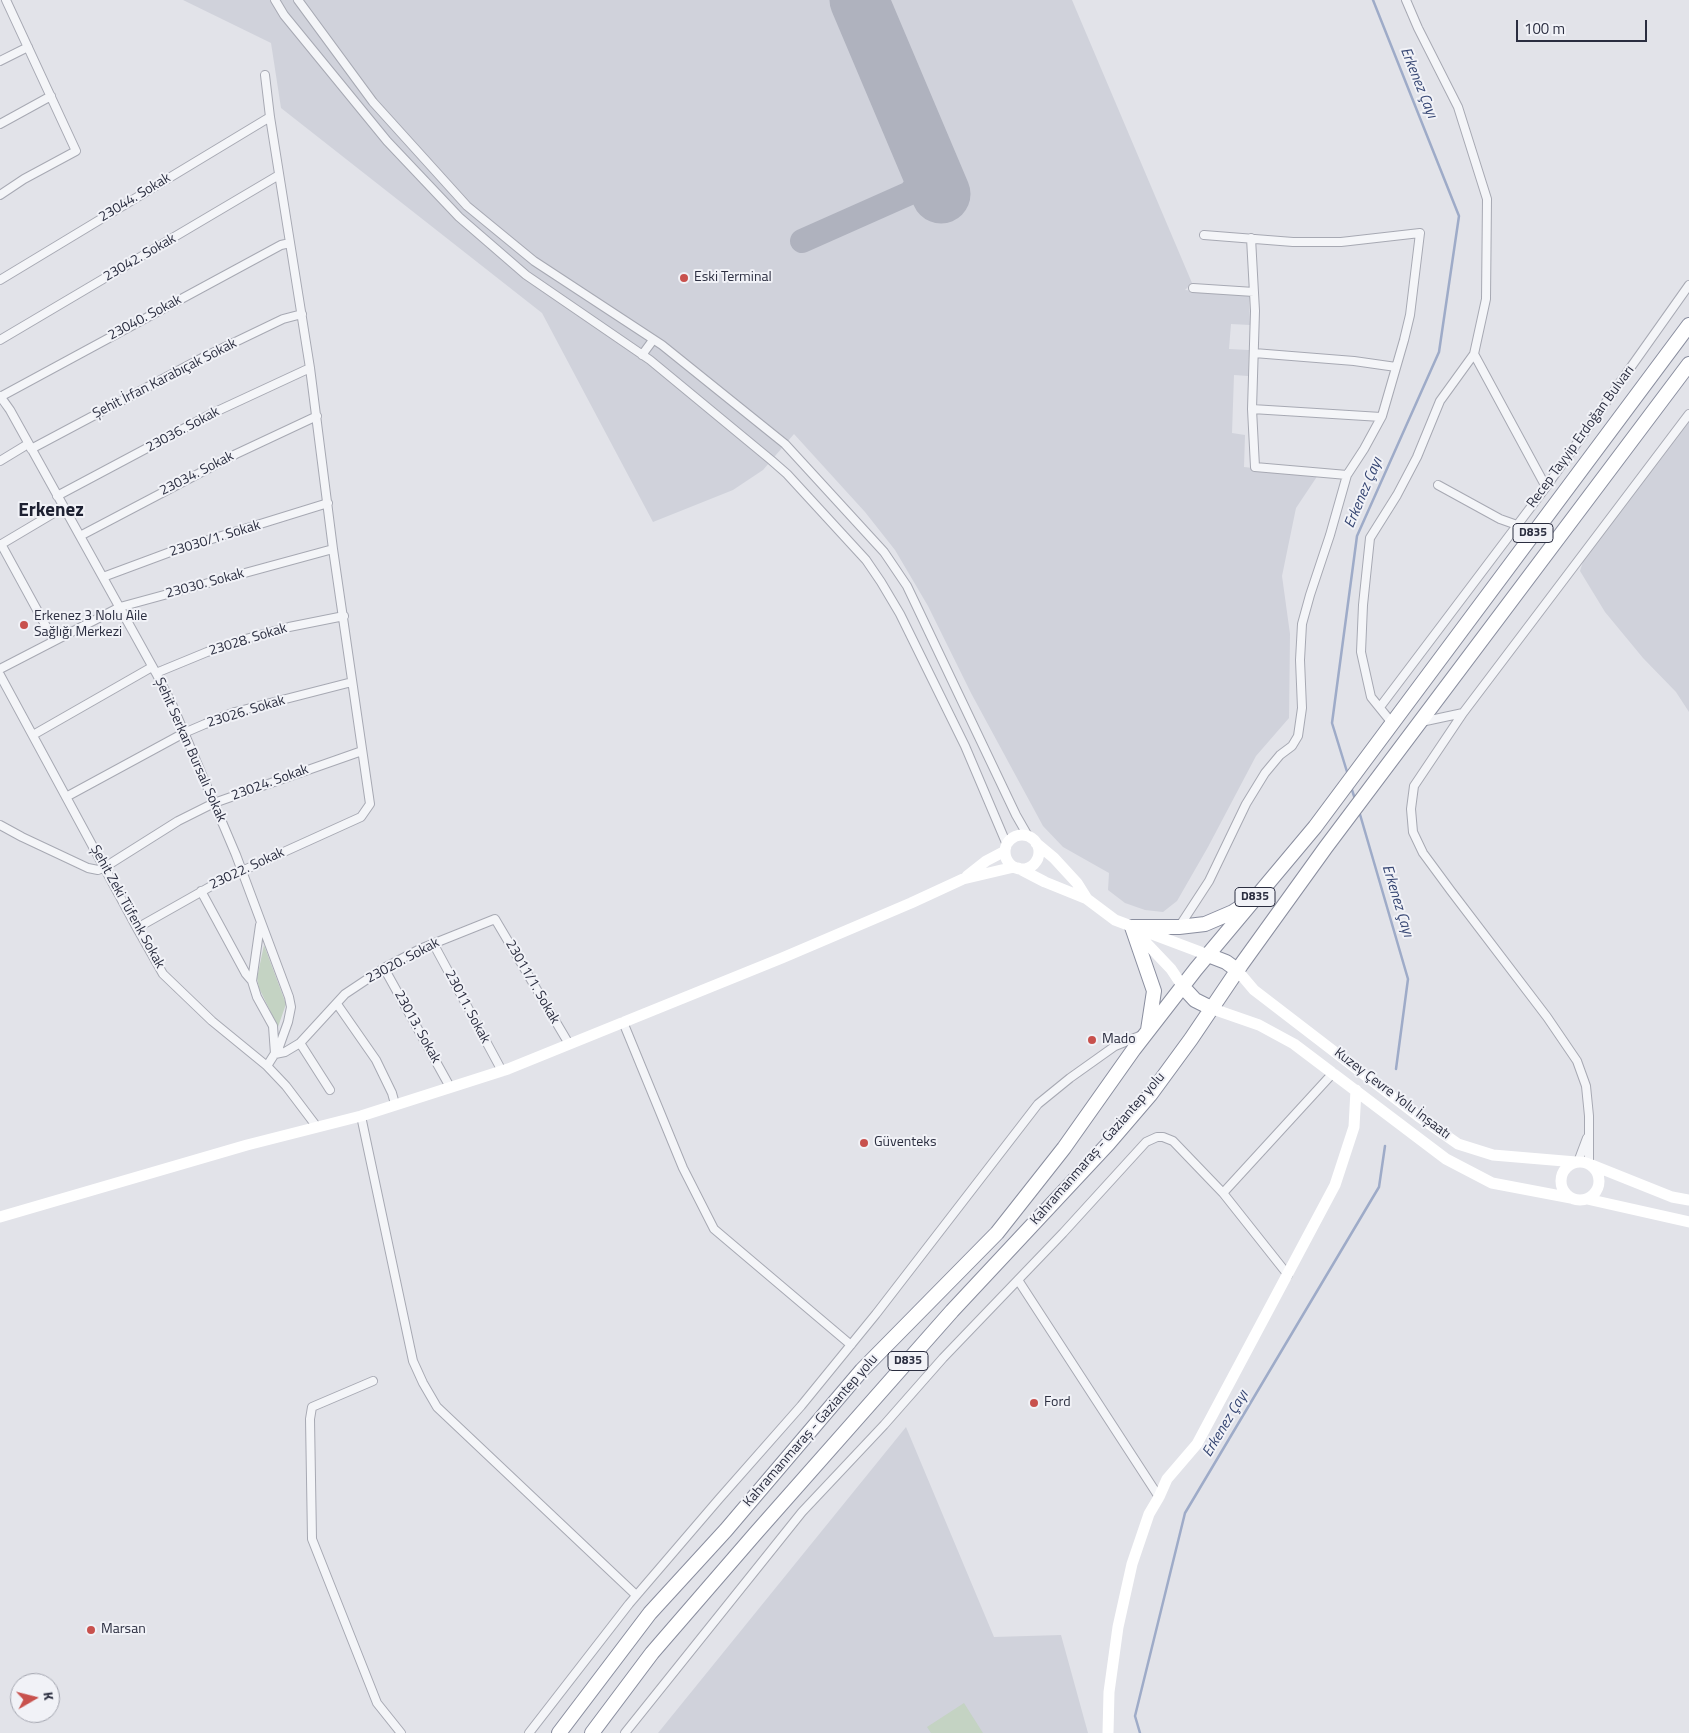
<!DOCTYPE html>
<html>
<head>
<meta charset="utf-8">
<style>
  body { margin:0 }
  #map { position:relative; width:1689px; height:1733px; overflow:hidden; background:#e2e3e9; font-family:"Titillium Web",sans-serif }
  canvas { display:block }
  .north { position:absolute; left:10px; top:1673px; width:50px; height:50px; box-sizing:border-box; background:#f1f2f7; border:1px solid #a2a4ae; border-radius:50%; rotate:82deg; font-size:14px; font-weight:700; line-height:20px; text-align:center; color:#2b2e40 }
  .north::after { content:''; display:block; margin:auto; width:18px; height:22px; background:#c8514d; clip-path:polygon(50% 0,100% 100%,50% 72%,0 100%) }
  .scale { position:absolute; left:1516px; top:20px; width:131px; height:22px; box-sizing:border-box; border:2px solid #2b2e40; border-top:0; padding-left:6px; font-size:15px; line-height:18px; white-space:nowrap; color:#2b2e40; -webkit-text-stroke:4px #f1f2f7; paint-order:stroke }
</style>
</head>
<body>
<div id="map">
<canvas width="1689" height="1733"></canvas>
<div class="north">K</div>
<div class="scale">100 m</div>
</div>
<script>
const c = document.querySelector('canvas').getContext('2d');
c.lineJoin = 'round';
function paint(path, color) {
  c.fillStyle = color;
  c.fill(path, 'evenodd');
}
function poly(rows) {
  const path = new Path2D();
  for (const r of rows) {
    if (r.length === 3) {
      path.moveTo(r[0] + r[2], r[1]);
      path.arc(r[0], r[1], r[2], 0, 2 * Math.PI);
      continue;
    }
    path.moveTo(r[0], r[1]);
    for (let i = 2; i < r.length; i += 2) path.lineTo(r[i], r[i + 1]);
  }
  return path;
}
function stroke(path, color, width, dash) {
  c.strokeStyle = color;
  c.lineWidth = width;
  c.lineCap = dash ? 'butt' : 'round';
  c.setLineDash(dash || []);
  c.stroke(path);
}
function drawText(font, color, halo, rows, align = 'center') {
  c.font = font + ' "Titillium Web",sans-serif';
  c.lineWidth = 4;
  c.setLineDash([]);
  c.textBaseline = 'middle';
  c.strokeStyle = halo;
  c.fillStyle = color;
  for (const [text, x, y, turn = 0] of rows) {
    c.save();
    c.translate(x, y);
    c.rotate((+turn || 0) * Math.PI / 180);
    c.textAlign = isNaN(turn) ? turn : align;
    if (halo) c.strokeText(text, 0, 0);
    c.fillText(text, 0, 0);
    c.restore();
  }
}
paint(poly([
  [183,0,1072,0,1192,283,1185,290,1249,296,1250,325,1231,324,1229,349,1249,350,1248,376,1234,375,1232,433,1245,435,1244,467,1318,475,1296,508,1282,576,1290,634,1289,718,1256,756,1208,847,1177,901,1163,912,1145,910,1125,903,1108,890,1109,873,1063,847,1043,826,971,693,928,606,895,550,865,512,794,434,763,470,733,490,653,522,542,313,281,108,271,43],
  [1689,414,1689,712,1676,692,1643,658,1605,612,1580,571,1586,552],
  [906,1427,994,1637,1061,1635,1088,1733,658,1733]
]), '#d0d2db');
paint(poly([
  [264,945,286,1004,278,1027,259,988,257,978],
  [964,1703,983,1733,931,1733,927,1727]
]), '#c4d3c3');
stroke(poly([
  [1348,775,1332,723,1357,536,1439,352,1459,216,1373,0],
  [1351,787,1355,799],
  [1359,811,1408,979,1396,1069],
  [1140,1733,1135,1716,1185,1513,1379,1187,1385,1146]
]), '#9eabc8', 2.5);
stroke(poly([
  [802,241,910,193,921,179,929,165]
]), '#afb2be', 24);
stroke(poly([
  [859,0,941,194]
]), '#afb2be', 59);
const street = poly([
  [275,0,284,15,387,141,459,217,526,275,650,360,771,460,787,474,866,560,881,582,900,614,965,746,1007,845],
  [298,0,373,102,467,206,534,261,662,345,785,444,884,552,907,586,1016,815,1028,836],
  [1406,0,1418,28,1458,107,1487,199,1486,299,1474,354,1546,487],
  [0,61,28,47],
  [0,124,51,96],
  [0,195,24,179,76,151,6,0],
  [1251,238,1255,311,1252,409,1255,467,1347,475],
  [0,280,270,117],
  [1193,288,1254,292],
  [0,340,279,175],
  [1254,353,1354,361,1396,367],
  [642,355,653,340],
  [0,396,10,410,156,673,172,704,236,855,289,997,291,1007,288,1022,279,1047,267,1066],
  [0,397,281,245,290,243],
  [1252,409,1381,417],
  [31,449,204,357,283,319,302,314],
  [0,461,28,444],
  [1438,485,1500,519,1517,525],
  [57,496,213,413,310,368],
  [80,536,236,454,317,416],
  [1,544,54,641],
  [0,545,64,507],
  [103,577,173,551,328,503],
  [0,669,120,607,333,549],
  [156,673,207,652,242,640,289,627,344,616],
  [0,675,137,928,163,974,212,1021,267,1066,286,1086,317,1127],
  [1380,707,1546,487,1689,285],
  [1463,713,1414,786,1411,809,1413,832,1423,853,1451,891,1547,1017,1577,1061,1586,1086,1589,1116,1589,1163],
  [1421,722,1463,713,1689,414],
  [1392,723,1371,697,1361,652,1363,605,1370,538,1397,495,1417,457,1440,401,1474,354],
  [33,735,152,667],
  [66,797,184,733,205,724,235,712,352,682],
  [0,825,22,837,88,868,98,870,105,867,178,821,214,803,362,751],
  [201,891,246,974,252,981],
  [260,925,252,981,257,997,273,1026,275,1054,285,1052,300,1043,345,994,384,968,420,949,495,919,569,1044],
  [1179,927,1209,881,1246,804,1265,773,1280,755,1292,746,1298,736,1302,708,1300,660,1302,624,1310,595,1330,535,1347,475,1364,449,1382,416,1404,340,1410,315,1420,233,1341,242,1293,242,1204,235],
  [137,928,222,880,361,817,370,804,333,549,310,368,270,117,265,75],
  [433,943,502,1071],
  [384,968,450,1087],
  [337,1004,376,1060,392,1093,395,1104],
  [623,1022,683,1168,714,1229,851,1345],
  [300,1043,330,1090],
  [361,1116,413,1361,423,1383,437,1407,636,1595],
  [1578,1162,1587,1138],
  [1223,1193,1288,1275],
  [1018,1280,1159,1497],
  [373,1381,312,1407,310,1419,312,1539,377,1703,401,1733],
  [529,1733,629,1604,719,1499,801,1406,876,1314,1038,1104,1070,1078,1115,1046,1142,1035],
  [625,1733,802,1512,884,1425,943,1358,1063,1233,1146,1142,1157,1137,1163,1137,1173,1141,1223,1193,1333,1073]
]);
const highway = poly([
  [1208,955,1226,962,1237,970],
  [1183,987,1195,1000,1213,1009],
  [1148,1030,1154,991,1132,927,1179,927,1205,924,1233,912,1244,905],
  [559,1733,650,1613,726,1530,862,1370,997,1233,1064,1148,1134,1049,1196,969,1315,827,1689,325],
  [592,1733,652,1653,755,1534,952,1311,1108,1144,1150,1095,1191,1039,1241,965,1326,847,1689,364]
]);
stroke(street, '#a7a9b3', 10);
stroke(highway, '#8a8e9f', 16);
stroke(street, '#f4f5f8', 8);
stroke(poly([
  [1022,852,17],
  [1036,843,1054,858,1077,883,1087,899],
  [1018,868,1045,882,1087,899,1115,920,1208,955],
  [967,876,986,861,1005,851],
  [1133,929,1171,969,1183,987],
  [1237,970,1254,990,1418,1116,1458,1144,1493,1155,1576,1162],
  [1213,1009,1259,1025,1294,1044,1446,1159,1492,1183,1571,1198],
  [1580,1181,19],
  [1592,1165,1672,1197,1689,1200],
  [1587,1199,1689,1222],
  [0,1217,247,1145,361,1116,508,1069,782,958,911,903,963,879,1014,867],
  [1108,1733,1109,1692,1118,1627,1132,1564,1149,1514,1159,1497,1167,1479,1197,1444,1335,1185,1354,1127,1356,1090]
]), '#fff', 11);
stroke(highway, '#fff', 14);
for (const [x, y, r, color] of [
  [684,278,5,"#c8514d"],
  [24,625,5,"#c8514d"],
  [1092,1040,5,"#c8514d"],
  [864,1143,5,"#c8514d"],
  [1034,1403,5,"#c8514d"],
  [91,1630,5,"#c8514d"]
]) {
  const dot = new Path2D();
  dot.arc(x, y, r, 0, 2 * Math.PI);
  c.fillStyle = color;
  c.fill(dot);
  stroke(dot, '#f1f2f7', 2);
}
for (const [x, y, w] of [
  [1533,533,40],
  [1255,897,40],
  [908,1361,40]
]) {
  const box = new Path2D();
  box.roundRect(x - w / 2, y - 9.5, w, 19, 4);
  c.fillStyle = '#f1f2f7';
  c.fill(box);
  stroke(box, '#2b2e40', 1);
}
drawText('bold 12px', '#2b2e40', null, [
  ["D835",1533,533],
  ["D835",1255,897],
  ["D835",908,1361]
]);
drawText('14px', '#2b2e40', '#f1f2f7', [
  ["23044. Sokak",135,198,-31],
  ["23042. Sokak",140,258,-30],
  ["23040. Sokak",145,318,-28],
  ["Şehit İrfan Karabıçak Sokak",165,379,-27],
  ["23036. Sokak",183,430,-28],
  ["Recep Tayyip Erdoğan Bulvarı",1581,437,-54],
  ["23034. Sokak",197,474,-27],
  ["23030/1. Sokak",215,539,-17],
  ["23030. Sokak",205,584,-15],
  ["23028. Sokak",248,640,-17],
  ["23026. Sokak",246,712,-17],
  ["Şehit Serkan Bursalı Sokak",190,750,66],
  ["23024. Sokak",270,783,-20],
  ["23022. Sokak",247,869,-25],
  ["Şehit Zeki Tüfenk Sokak",127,907,61],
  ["23020. Sokak",403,961,-28],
  ["23011/1. Sokak",532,982,60],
  ["23011. Sokak",467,1007,62],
  ["23013. Sokak",417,1027,61],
  ["Kuzey Çevre Yolu İnşaatı",1392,1094,37],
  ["Kahramanmaraş - Gaziantep yolu",1098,1149,-49],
  ["Kahramanmaraş - Gaziantep yolu",811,1431,-49]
]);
drawText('14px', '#2b2e40', '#f1f2f7', [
  ["Eski Terminal",694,278],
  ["Erkenez 3 Nolu Aile",34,617],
  ["Sağlığı Merkezi",34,633],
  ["Mado",1102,1040],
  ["Güventeks",874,1143],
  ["Ford",1044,1403],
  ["Marsan",101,1630]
], 'left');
drawText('italic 15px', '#364673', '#f1f2f7', [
  ["Erkenez Çayı",1418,83,68],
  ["Erkenez Çayı",1364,493,-67],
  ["Erkenez Çayı",1397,901,73],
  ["Erkenez Çayı",1226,1424,-59]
]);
drawText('bold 19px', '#1d2031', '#f1f2f7', [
  ["Erkenez",51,511]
]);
</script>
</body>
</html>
